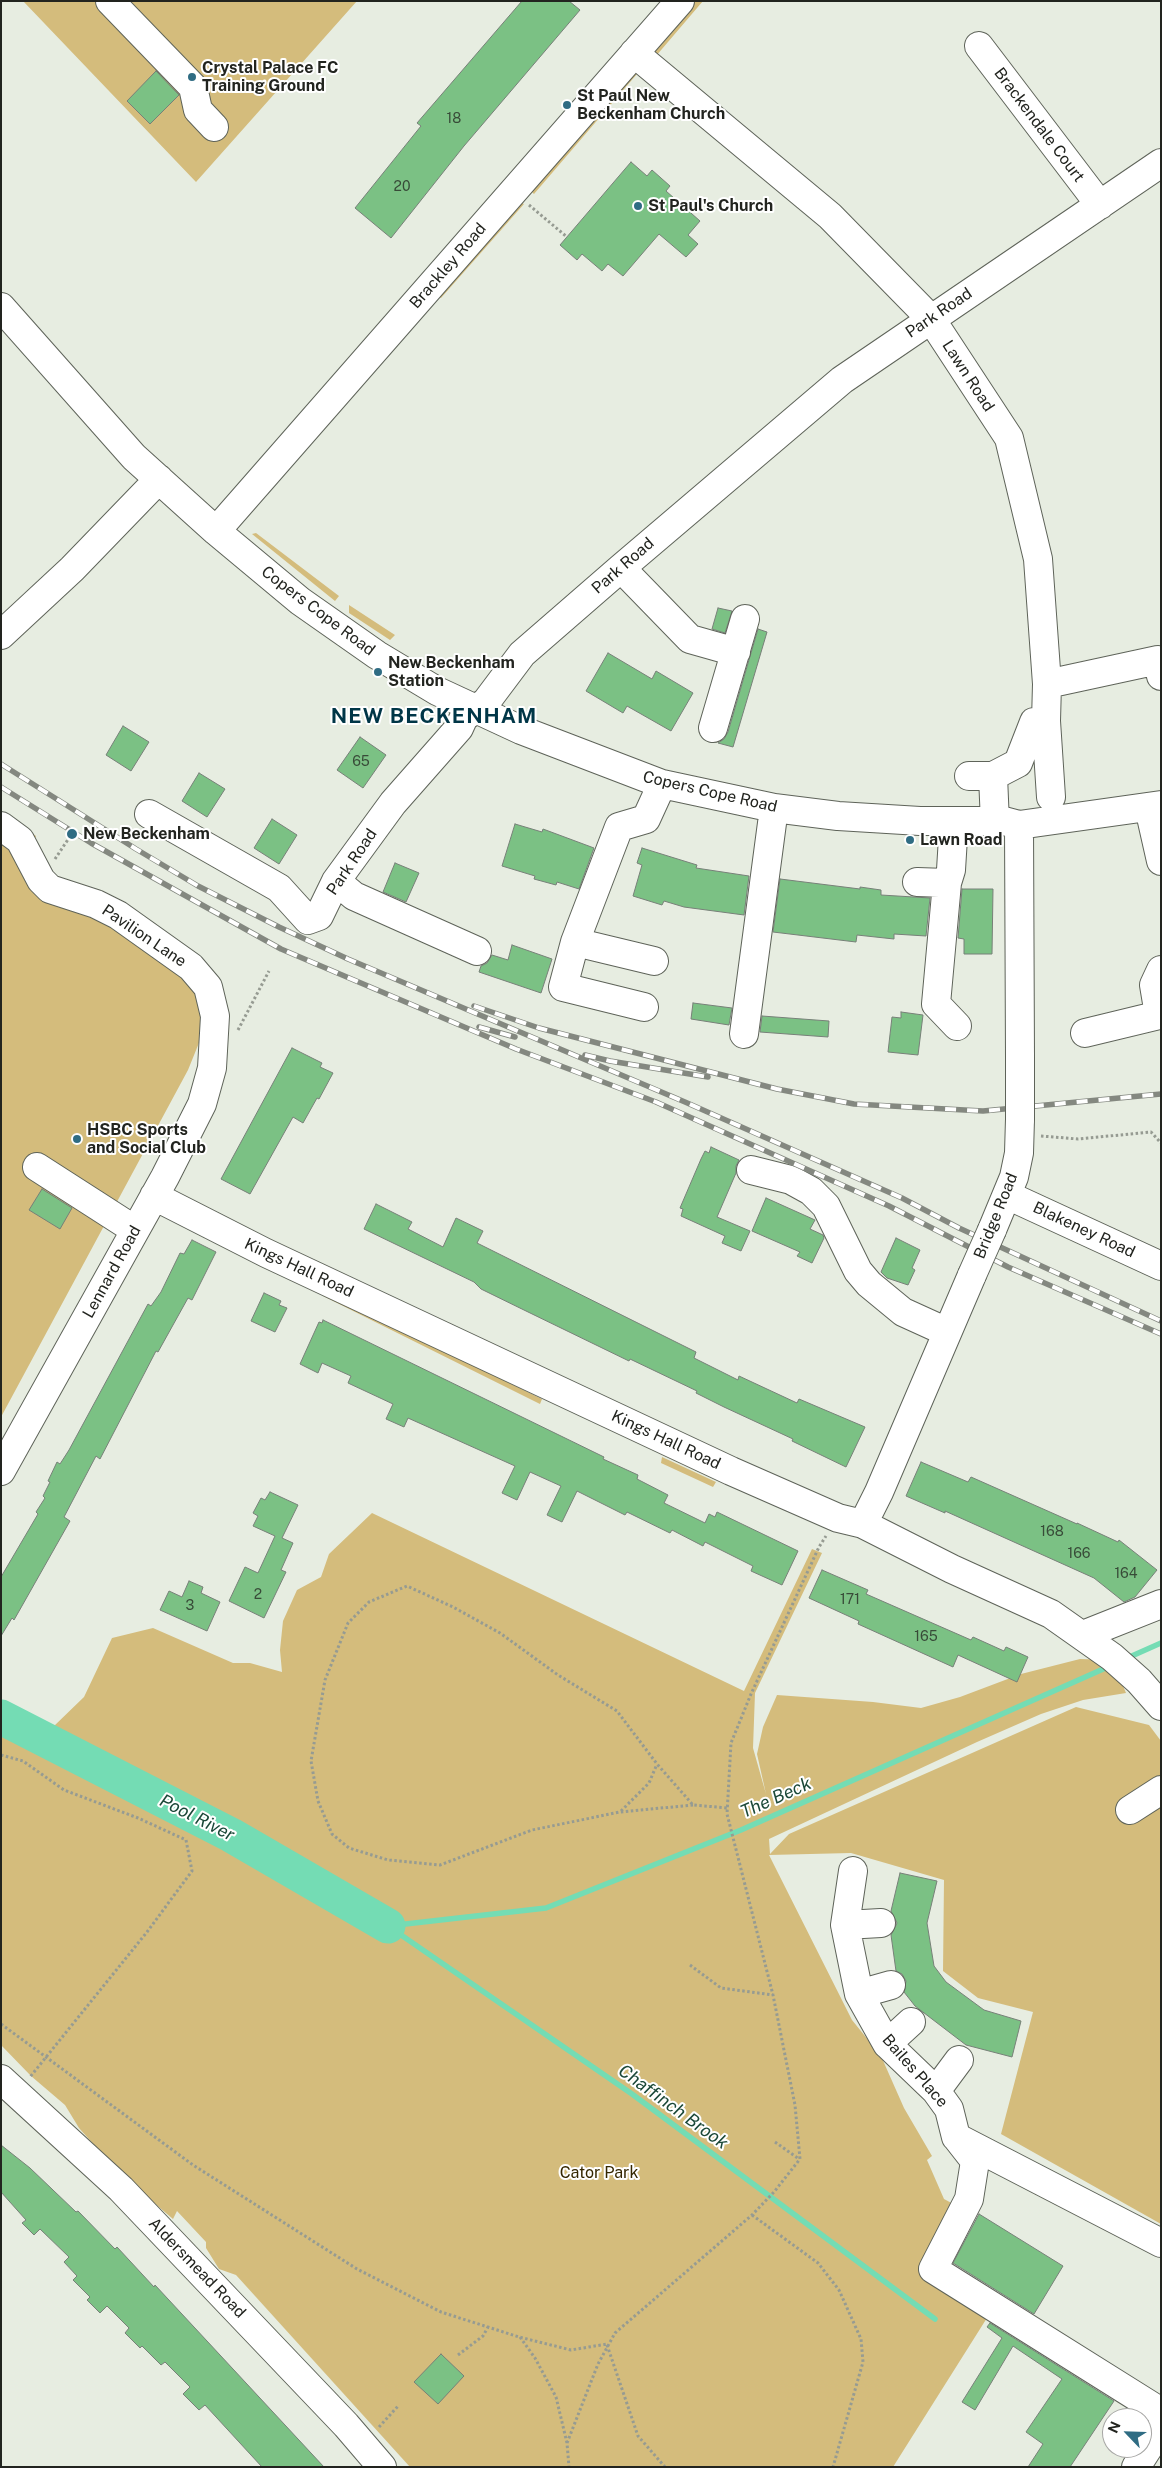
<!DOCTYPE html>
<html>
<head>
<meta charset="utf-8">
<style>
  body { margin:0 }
  #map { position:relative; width:1162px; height:2468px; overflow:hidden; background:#e7ede1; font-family:"Public Sans",sans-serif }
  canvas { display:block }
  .frame { position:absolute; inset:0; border:2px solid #22241f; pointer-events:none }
  .north { position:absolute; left:1102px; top:2408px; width:50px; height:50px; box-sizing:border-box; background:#fff; border:1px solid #a7a7a5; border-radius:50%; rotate:294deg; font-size:14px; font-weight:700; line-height:20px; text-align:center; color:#22241f }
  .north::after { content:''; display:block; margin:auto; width:18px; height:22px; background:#2f6c83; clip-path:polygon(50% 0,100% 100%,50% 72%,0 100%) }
</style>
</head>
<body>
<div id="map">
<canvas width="1162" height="2468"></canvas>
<div class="frame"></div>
<div class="north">N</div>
</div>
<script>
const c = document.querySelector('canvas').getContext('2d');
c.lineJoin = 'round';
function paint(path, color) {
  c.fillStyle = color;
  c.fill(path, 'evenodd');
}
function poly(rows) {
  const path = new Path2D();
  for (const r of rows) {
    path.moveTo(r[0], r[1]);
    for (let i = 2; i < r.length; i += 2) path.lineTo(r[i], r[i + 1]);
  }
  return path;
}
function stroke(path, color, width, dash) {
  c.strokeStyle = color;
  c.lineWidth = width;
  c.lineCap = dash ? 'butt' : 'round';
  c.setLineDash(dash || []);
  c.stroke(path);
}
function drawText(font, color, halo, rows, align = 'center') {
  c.font = font + ' "Public Sans",sans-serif';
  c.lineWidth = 4;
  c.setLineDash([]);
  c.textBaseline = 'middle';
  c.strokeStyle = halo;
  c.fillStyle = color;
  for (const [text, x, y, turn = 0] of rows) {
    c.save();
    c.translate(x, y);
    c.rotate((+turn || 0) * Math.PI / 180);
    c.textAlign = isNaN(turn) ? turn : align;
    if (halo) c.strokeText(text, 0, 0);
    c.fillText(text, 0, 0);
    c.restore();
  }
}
paint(poly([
  [23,1,357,1,196,182],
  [692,1,703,1,656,56,650,48],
  [632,74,637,74,534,194,529,189],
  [518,201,524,204,441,298,435,294],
  [256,533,339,596,335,601,252,534],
  [349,605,395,635,390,640,349,613],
  [1,813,36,836,24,863,113,924,197,986,207,1023,188,1070,1,1417],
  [325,1293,542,1399,540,1404,323,1296],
  [662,1457,716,1482,713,1487,661,1463],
  [372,1513,744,1691,812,1549,822,1553,755,1693,753,1748,766,1794,757,1754,763,1727,777,1695,873,1702,921,1708,960,1697,1021,1674,1080,1659,1112,1660,1126,1693,1083,1700,1041,1714,977,1742,769,1839,770,1854,789,1834,1076,1707,1149,1725,1161,1741,1161,2224,1001,2134,1033,2012,978,1998,943,1971,944,1880,851,1853,769,1855,852,2020,881,2056,904,2108,932,2156,927,2160,944,2199,959,2207,933,2282,992,2310,893,2467,410,2467,236,2275,219,2269,206,2248,206,2242,177,2211,173,2219,120,2174,79,2128,65,2105,31,2076,1,2045,1,1710,34,1728,54,1726,84,1697,112,1638,153,1628,233,1663,250,1663,282,1672,280,1650,283,1621,297,1590,321,1577,329,1554],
  [218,1819,334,1884,331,1887,369,1911,201,1822]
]), '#d4bc7c');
stroke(poly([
  [1125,1659,1161,1643],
  [388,1926,546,1908,741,1830,1110,1666],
  [388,1926,632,2094,935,2319]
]), '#74dcb4', 5.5);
stroke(poly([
  [1,1717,231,1835,388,1926]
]), '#74dcb4', 35);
const building = poly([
  [522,1,569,1,580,10,464,146,391,238,355,208,421,126,417,123,522,1],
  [156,71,179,95,150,124,127,101,156,71],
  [631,162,647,176,652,170,670,186,666,191,700,221,688,235,698,244,686,257,659,234,623,276,608,264,602,271,582,254,577,260,560,245,631,162],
  [718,608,732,611,725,633,712,629,718,608],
  [758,629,767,632,733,747,718,743,724,739,728,732,758,629],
  [608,653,652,679,656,671,693,693,671,731,627,706,623,713,586,691,608,653],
  [123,726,149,742,131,771,106,755,123,726],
  [360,737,386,755,363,788,337,770,360,737],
  [199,773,225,789,207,817,182,801,199,773],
  [272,819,297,835,279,864,254,848,272,819],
  [515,824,542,832,543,829,594,848,579,889,557,882,556,885,534,879,535,876,502,866,515,824],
  [642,848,697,865,696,868,749,876,744,915,684,907,664,901,662,905,633,896,642,865,637,863,642,848],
  [395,863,419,873,406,902,383,892,395,863],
  [780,879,860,889,860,887,881,890,881,895,930,898,926,936,894,934,894,939,857,935,856,942,773,932,780,879],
  [962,889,993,889,992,954,964,954,964,939,958,938,962,889],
  [512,945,552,959,541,993,479,972,481,966,487,963,492,955,508,960,512,945],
  [693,1003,732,1008,729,1025,691,1019,693,1003],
  [901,1012,923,1015,918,1055,888,1052,892,1017,901,1018,901,1012],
  [762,1016,829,1021,828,1037,760,1032,762,1016],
  [292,1048,322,1063,320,1067,333,1073,319,1099,317,1098,303,1123,293,1117,250,1194,221,1179,292,1048],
  [711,1147,739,1160,736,1166,736,1173,717,1217,750,1231,741,1251,722,1243,725,1236,681,1216,683,1209,680,1208,701,1159,705,1151,709,1153,711,1147],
  [42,1189,72,1208,60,1229,29,1210,42,1189],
  [766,1198,815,1220,810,1229,823,1235,824,1238,812,1263,797,1256,800,1252,752,1231,766,1198],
  [376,1204,412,1222,408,1229,443,1247,456,1218,483,1231,477,1243,696,1352,694,1358,738,1380,739,1376,797,1403,799,1399,865,1427,846,1467,792,1441,793,1439,724,1407,696,1393,697,1391,630,1359,629,1361,526,1311,481,1289,474,1282,364,1229,376,1204],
  [896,1238,920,1250,912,1268,915,1270,908,1285,887,1278,881,1272,896,1238],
  [192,1240,216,1252,192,1300,188,1298,158,1352,156,1351,100,1459,96,1456,64,1517,70,1521,14,1620,12,1618,1,1636,1,1577,38,1514,36,1512,45,1498,43,1496,50,1482,48,1481,57,1462,60,1464,69,1450,148,1304,151,1306,161,1292,180,1253,184,1254,192,1240],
  [264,1293,281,1301,279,1305,287,1308,275,1332,251,1321,264,1293],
  [323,1320,604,1457,603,1459,638,1475,637,1479,668,1495,664,1503,705,1523,709,1514,715,1517,717,1512,798,1551,782,1585,751,1571,753,1566,705,1542,703,1546,672,1530,670,1533,627,1512,625,1515,577,1491,562,1522,547,1515,561,1486,530,1472,517,1500,502,1493,515,1466,408,1418,404,1427,386,1419,393,1404,348,1383,351,1376,322,1363,318,1373,300,1364,319,1322,322,1323,323,1320],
  [921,1462,968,1482,971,1477,1077,1524,1077,1523,1118,1542,1119,1540,1157,1570,1135,1597,1124,1602,1094,1578,945,1511,945,1513,906,1496,921,1462],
  [270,1492,298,1505,282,1538,293,1543,281,1570,286,1572,264,1618,229,1601,245,1567,258,1573,275,1536,253,1526,258,1516,253,1513,261,1498,265,1500,270,1492],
  [822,1570,868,1590,866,1594,971,1640,973,1637,1004,1651,1006,1647,1028,1657,1017,1682,958,1655,953,1667,858,1624,859,1621,809,1598,822,1570],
  [189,1581,203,1587,201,1593,220,1602,207,1631,160,1610,169,1591,182,1597,189,1581],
  [900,1873,937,1881,927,1923,934,1966,946,1982,984,2010,1021,2021,1012,2057,966,2045,915,2006,904,1992,906,1981,902,1974,896,1971,891,1935,897,1923,891,1911,900,1873],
  [1,2145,30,2168,76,2212,78,2211,115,2249,117,2247,154,2287,155,2285,324,2467,262,2467,205,2405,199,2410,183,2394,190,2387,165,2362,161,2365,142,2346,140,2348,125,2333,129,2328,107,2306,100,2313,87,2300,90,2297,73,2280,77,2276,64,2262,69,2257,40,2229,34,2235,22,2223,26,2220,1,2192,1,2145],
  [979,2214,1063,2266,1034,2314,953,2263,979,2214],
  [990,2323,1114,2401,1070,2467,1028,2467,1043,2444,1026,2432,1062,2379,1013,2346,975,2410,962,2402,1002,2338,987,2327,990,2323],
  [441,2354,464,2376,438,2404,414,2382,441,2354]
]);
paint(building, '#7bc184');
stroke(building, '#778078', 1);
const minor = poly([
  [110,1,193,87,198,110,214,127],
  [979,46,1100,205],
  [634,53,830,216,931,319,1009,438,1038,559,1047,684,1046,721,1051,797],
  [1,307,134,457,216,531,300,601,377,655,437,691,521,730,662,784,774,808,838,816,920,821,1004,821,1019,825,1161,805],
  [216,531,680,1],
  [621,568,690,639,736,652],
  [1,635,72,569,159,479],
  [1047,684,1158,660,1161,676],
  [713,728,745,619],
  [969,776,993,776,995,823],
  [993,776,1018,763,1034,722,1046,721],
  [1149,808,1161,861],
  [149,814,279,888,308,920,319,916,336,881,393,803,459,728,464,717,486,702,522,654,621,568,842,380,1161,163],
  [1019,825,1020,1057],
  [1,826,20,840,41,880,50,889,96,904,118,915,191,967,208,987,215,1016,212,1068,202,1104,165,1177,1,1471],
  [336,881,354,896,477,951],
  [917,882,947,883,951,870,954,821],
  [947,883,936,1004,957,1026],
  [575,942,654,961],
  [644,1007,563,987,575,942,619,827,646,819,662,784],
  [1085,1033,1159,1015,1154,985,1161,970],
  [744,1034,774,808],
  [37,1167,135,1230],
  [751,1170,791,1180,811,1191,826,1206,858,1271,869,1284,903,1312,947,1332],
  [1007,1195,1161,1266],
  [154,1196,266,1253,731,1471,838,1518,863,1524,952,1569,1051,1614,1112,1657,1139,1681,1161,1706],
  [992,1230,1014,1177,1019,1153,1020,1119],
  [863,1524,879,1492,972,1275],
  [1083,1635,1161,1604],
  [1130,1810,1161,1790],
  [853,1871,845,1925,859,1994,887,2044,936,2091,949,2109,956,2137,1161,2243],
  [845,1925,881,1923],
  [859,1994,891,1985],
  [887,2044,911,2022],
  [1,2079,121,2189,346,2425,382,2467],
  [936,2091,959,2060],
  [957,2138,975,2161,969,2199,933,2269,1161,2412],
  [1136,2467,1161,2428]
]);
stroke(minor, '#5e6359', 30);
stroke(poly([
  [529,205,567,237],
  [55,859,69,838],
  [238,1030,269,971],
  [1041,1136,1078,1139,1151,1132,1161,1143],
  [1,1755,23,1761,64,1790,138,1818,186,1840,192,1871,147,1932,30,2077],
  [693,1805,620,1812,532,1830,440,1865,388,1860,349,1848,332,1834,318,1801,311,1761,325,1680,348,1623,369,1602,407,1586,453,1607,500,1633,558,1675,617,1711,657,1764,693,1805,728,1808],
  [621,1811,649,1783,657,1764],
  [690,1965,721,1988,773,1995],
  [1,2024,193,2165,357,2269,441,2312,519,2337,571,2350,607,2344],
  [775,2142,799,2159],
  [752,2215,818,2263,839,2290,861,2339,863,2362,833,2467],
  [520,2337,535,2358,556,2397,567,2443,569,2467],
  [607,2345,638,2436,665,2467],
  [458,2355,483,2336,488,2327],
  [379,2427,399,2405],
  [567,2443,598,2364,615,2333,752,2215,774,2192,800,2159,795,2105,773,1995,727,1814,731,1743,751,1694,819,1547,826,1536]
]), '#969b92', 3, [2.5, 2.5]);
stroke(minor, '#fff', 28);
const rail = poly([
  [1,764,136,849,198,886,279,927,348,959,685,1102,902,1198,959,1228,1161,1321],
  [1,787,91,843,281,949,516,1049,656,1102,889,1206,1008,1267,1161,1334],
  [474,1006,539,1028,777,1089,854,1104,983,1111,1161,1094],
  [479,1027,515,1037],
  [585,1055,610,1061,708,1077]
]);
stroke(rail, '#848880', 5.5);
stroke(rail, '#fff', 4, [11]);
const minorBridge = poly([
  [1020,1057,1020,1119],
  [972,1275,992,1230]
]);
stroke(minorBridge, '#5e6359', 30, []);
stroke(minorBridge, '#fff', 28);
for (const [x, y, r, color] of [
  [192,77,5,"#2f6c83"],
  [567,105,5,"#2f6c83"],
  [638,206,5,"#2f6c83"],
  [378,672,5,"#2f6c83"],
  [72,834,6,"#2f6c83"],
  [910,840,5,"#2f6c83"],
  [77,1139,5,"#2f6c83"]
]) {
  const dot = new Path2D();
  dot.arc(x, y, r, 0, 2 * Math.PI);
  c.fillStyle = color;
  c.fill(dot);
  stroke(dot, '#fff', 2);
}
drawText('14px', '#384b38', null, [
  ["18",454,119],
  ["20",402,187],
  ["65",361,762],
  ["168",1052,1532],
  ["166",1079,1554],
  ["164",1126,1574],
  ["2",258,1595],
  ["171",850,1600],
  ["3",190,1606],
  ["165",926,1637]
]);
drawText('bold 16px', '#22241f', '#fff', [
  ["Crystal Palace FC",202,68],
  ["Training Ground",202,86],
  ["St Paul New",577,96],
  ["Beckenham Church",577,114],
  ["St Paul's Church",648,206],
  ["New Beckenham",388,663],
  ["Station",388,681],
  ["New Beckenham",83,834],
  ["Lawn Road",920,840],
  ["HSBC Sports",87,1130],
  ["and Social Club",87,1148]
], 'left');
drawText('16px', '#22241f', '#fff', [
  ["Brackendale Court",1039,125,53],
  ["Brackley Road",448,266,-49],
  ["Park Road",939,313,-34],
  ["Lawn Road",968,376,57],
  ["Park Road",623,566,-41],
  ["Copers Cope Road",318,611,37],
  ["Copers Cope Road",710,792,13],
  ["Park Road",352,862,-56],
  ["Pavilion Lane",144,936,34],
  ["Bridge Road",996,1216,-68],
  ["Blakeney Road",1084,1230,25],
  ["Kings Hall Road",299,1268,25],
  ["Lennard Road",112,1272,-61],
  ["Kings Hall Road",666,1440,25],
  ["Bailes Place",915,2071,49],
  ["Aldersmead Road",197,2268,46]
]);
drawText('16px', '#352700', '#fff', [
  ["Cator Park",599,2173]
]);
drawText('italic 18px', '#1b4838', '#fff', [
  ["The Beck",776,1798,-24],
  ["Pool River",197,1818,27],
  ["Chaffinch Brook",673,2107,36]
]);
c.letterSpacing = '1px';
drawText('bold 21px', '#003647', '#fff', [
  ["NEW BECKENHAM",434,717]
]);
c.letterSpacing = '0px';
</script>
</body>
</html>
